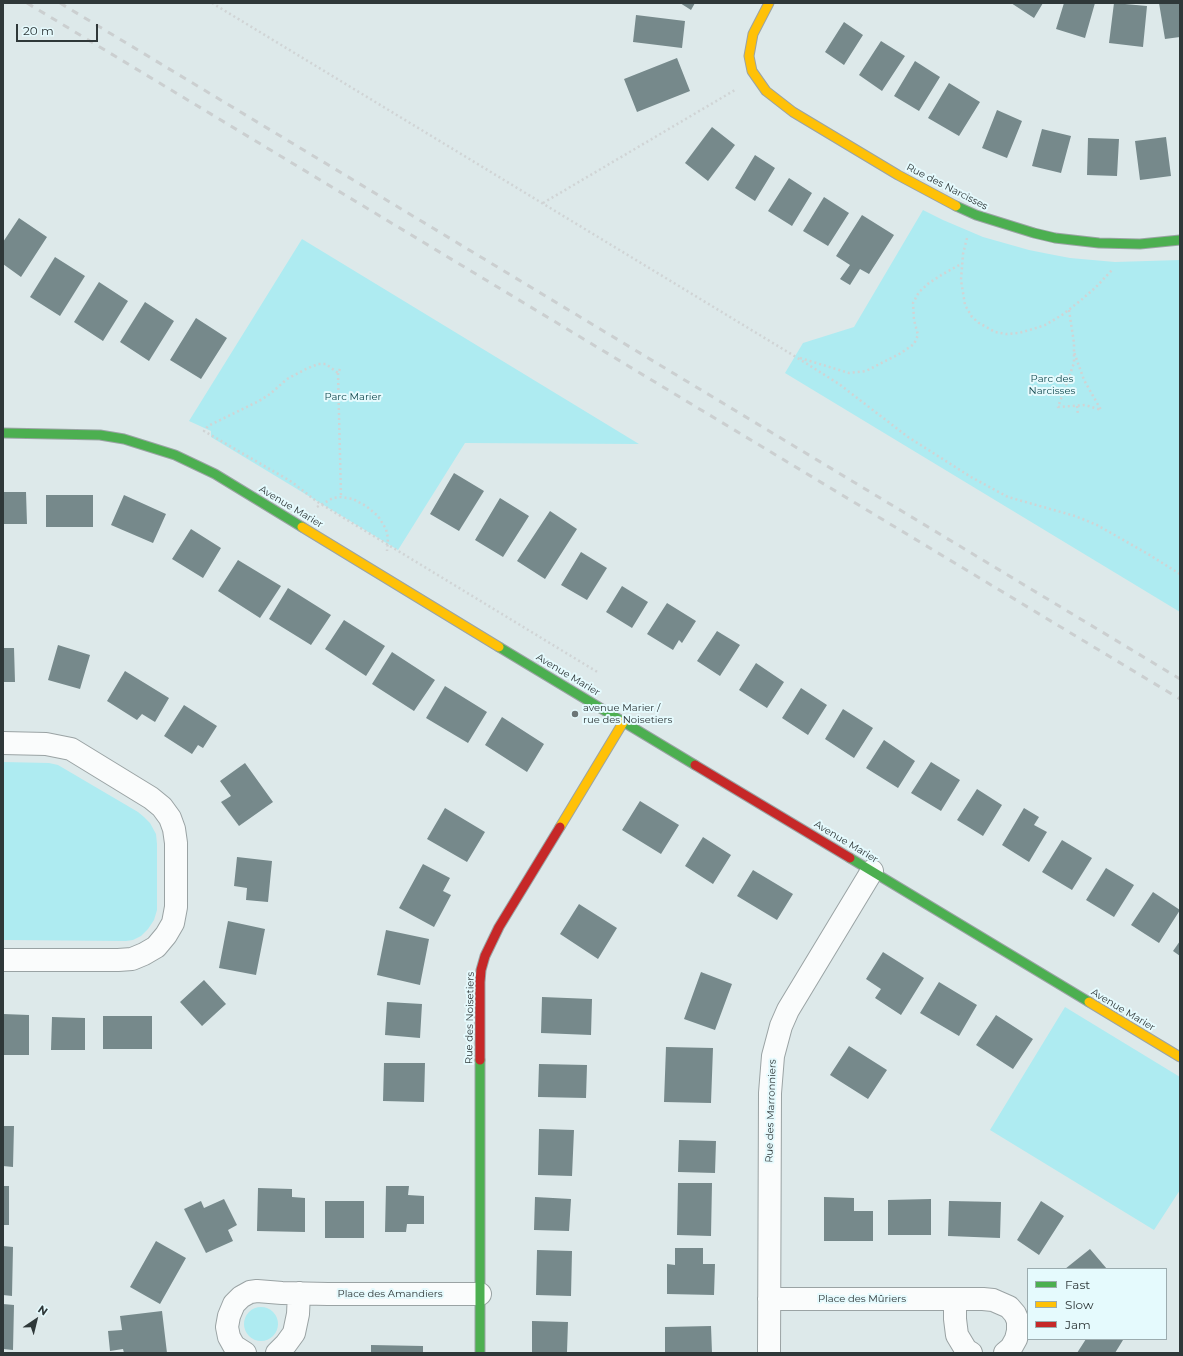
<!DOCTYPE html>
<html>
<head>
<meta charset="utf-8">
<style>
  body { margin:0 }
  #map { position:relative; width:1183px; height:1356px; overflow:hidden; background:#dde9ea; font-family:Montserrat,sans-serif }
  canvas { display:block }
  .frame { position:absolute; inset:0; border:4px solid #2f3839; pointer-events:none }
  .legend { position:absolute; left:1027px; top:1268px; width:140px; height:72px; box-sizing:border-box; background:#e5fafd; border:1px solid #9cacaf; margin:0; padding:5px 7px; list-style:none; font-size:12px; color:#2f3839 }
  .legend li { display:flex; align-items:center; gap:8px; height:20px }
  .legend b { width:20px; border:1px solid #9cacaf }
  .north { position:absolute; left:16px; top:1300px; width:40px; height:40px; -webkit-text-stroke:3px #e5fafd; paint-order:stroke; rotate:35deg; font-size:11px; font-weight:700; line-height:16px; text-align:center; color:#2f3839 }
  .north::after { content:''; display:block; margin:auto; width:14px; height:18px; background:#2f3839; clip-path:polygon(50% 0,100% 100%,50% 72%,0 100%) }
  .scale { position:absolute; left:16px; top:24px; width:82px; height:18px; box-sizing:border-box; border:2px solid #2f3839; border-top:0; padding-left:5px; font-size:12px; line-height:14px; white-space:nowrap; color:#2f3839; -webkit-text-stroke:3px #e5fafd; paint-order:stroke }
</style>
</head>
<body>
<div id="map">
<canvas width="1183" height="1356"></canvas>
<div class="frame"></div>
<ul class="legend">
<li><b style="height:5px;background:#4caf50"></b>Fast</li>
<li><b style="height:5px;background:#ffc107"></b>Slow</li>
<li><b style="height:5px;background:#c62828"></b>Jam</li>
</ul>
<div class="north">N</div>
<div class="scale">20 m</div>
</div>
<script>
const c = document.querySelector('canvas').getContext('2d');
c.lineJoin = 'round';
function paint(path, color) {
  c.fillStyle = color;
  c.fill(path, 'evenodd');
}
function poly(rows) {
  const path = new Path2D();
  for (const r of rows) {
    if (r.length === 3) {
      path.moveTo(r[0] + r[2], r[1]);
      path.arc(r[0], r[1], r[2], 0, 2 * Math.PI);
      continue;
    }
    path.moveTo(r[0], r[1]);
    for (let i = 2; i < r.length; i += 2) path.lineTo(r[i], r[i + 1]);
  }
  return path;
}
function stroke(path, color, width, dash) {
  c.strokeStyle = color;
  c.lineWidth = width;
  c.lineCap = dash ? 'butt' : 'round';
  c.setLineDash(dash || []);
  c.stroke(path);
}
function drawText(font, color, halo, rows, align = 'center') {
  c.font = font + ' Montserrat,sans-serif';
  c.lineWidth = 4;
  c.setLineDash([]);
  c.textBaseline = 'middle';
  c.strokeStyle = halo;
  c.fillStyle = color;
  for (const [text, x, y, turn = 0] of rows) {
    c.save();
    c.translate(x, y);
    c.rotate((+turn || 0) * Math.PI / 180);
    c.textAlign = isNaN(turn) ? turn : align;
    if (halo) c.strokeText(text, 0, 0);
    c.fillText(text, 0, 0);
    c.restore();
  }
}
paint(poly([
  [923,210,943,220,983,237,1029,250,1049,254,1070,258,1115,262,1180,260,1180,612,785,373,803,343,854,327],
  [302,239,639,444,465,443,398,550,211,437,211,431,189,421],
  [3,762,49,763,58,765,138,812,144,817,150,823,156,834,157,844,157,910,154,920,148,929,141,936,133,940,126,941,3,940],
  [1065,1007,1180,1077,1180,1190,1154,1230,990,1130],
  [261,1324,17]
]), '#aeebf1');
paint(poly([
  [680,3,695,3,691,10],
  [1011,3,1043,3,1034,18],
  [1064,3,1095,3,1085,38,1056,29],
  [1114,3,1147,6,1143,47,1109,43],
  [1159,3,1180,3,1180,37,1165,39],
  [636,15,685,21,682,48,633,42],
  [844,22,863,35,844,65,825,52],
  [881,41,905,56,882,91,859,75],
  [677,58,690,91,637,112,624,79],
  [915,61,940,77,919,111,894,96],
  [949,83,980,102,959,136,928,118],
  [997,110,1022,121,1007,158,982,148],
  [712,127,735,145,708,181,685,163],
  [1042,129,1071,136,1061,173,1032,166],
  [1166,137,1171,176,1140,180,1135,141],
  [1088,138,1119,139,1117,176,1087,175],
  [755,155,775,168,755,201,735,188],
  [789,178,812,193,792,226,768,211],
  [824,197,849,213,828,246,803,231],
  [862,215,894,235,869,274,860,269,850,285,840,279,850,265,836,256],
  [19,218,47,237,21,277,3,264,3,242],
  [55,257,85,276,60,316,30,297],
  [99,282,128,301,103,341,74,322],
  [145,302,174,321,149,361,120,342],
  [196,318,227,338,201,379,170,360],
  [454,473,484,491,459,531,430,514],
  [3,492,26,492,27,524,3,524],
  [46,495,93,495,93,527,46,527],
  [124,495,166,514,153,543,111,525],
  [500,498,529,516,503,557,475,540],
  [550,511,577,529,545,579,517,561],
  [191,529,221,548,203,578,172,559],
  [581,552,607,568,587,600,561,585],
  [238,560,281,586,260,618,218,591],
  [622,586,648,602,632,628,606,612],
  [288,588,331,615,311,645,269,619],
  [667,603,696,621,682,643,679,640,673,650,647,634],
  [344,620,385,646,366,676,325,649],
  [717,631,740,645,720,676,697,661],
  [58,645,90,655,80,689,48,680],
  [3,648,14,648,15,682,3,682],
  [392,652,435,680,414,711,372,684],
  [756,663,784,682,767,708,739,690],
  [125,671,169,698,155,722,142,714,137,720,107,701],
  [445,686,487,712,468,743,426,718],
  [801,688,827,705,808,735,782,718],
  [184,705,217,726,203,748,198,745,192,754,164,736],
  [843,709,873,728,854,758,825,739],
  [502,717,544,744,527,772,485,745],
  [884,740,915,761,898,788,866,768],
  [931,762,960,780,941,811,911,793],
  [245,763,273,802,239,826,221,802,231,796,220,781],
  [977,789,1002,805,983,836,957,820],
  [640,801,679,825,661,854,622,830],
  [445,808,485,832,467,862,427,839],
  [1024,808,1039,817,1034,825,1047,832,1029,862,1002,845],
  [703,837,731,855,713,884,685,866],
  [1062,840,1092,858,1072,890,1042,872],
  [237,857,272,861,268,902,246,900,247,888,234,886],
  [423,864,450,878,443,891,451,895,434,927,399,908],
  [1106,868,1134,885,1114,917,1086,900],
  [753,870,793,894,777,920,737,896],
  [1153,892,1180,910,1159,943,1131,925],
  [579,904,617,928,598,959,560,934],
  [228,921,265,929,256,975,219,968],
  [386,930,429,939,420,985,377,975],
  [1180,941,1180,956,1173,951],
  [883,952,924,978,901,1015,875,998,881,989,866,979],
  [701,972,732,984,715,1030,684,1019],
  [204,980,226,1004,202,1026,180,1002],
  [939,982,977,1005,959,1036,920,1013],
  [542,997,592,999,591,1035,541,1033],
  [387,1002,422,1004,420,1038,385,1035],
  [3,1014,29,1015,29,1055,3,1055],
  [996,1015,1033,1039,1013,1069,976,1045],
  [103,1016,152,1016,152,1049,103,1049],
  [52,1017,85,1018,85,1050,51,1050],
  [849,1046,887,1070,868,1099,830,1075],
  [666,1047,713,1048,711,1103,664,1102],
  [384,1063,425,1063,424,1102,383,1101],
  [539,1064,587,1065,586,1098,538,1097],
  [3,1126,14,1126,13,1167,3,1166],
  [539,1129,574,1130,572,1176,538,1175],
  [679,1140,716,1141,715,1173,678,1172],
  [678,1183,712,1183,711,1236,677,1235],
  [3,1186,9,1186,9,1225,3,1225],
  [386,1186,409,1186,408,1195,424,1196,424,1224,407,1224,406,1232,385,1232],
  [258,1188,292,1189,292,1197,305,1198,305,1232,257,1231],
  [535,1197,571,1199,569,1231,534,1230],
  [824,1197,854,1198,854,1211,873,1211,873,1241,824,1241],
  [224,1199,237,1225,228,1230,233,1241,206,1253,184,1209,201,1201,204,1208],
  [931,1199,931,1235,888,1235,888,1200],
  [325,1201,364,1201,364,1238,325,1238],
  [949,1201,1001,1202,1000,1238,948,1236],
  [1041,1201,1064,1216,1039,1255,1017,1240],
  [156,1241,186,1258,160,1304,130,1287],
  [3,1246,13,1247,12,1296,3,1295],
  [675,1248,703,1248,703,1264,715,1264,714,1295,667,1294,667,1264,675,1265],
  [1090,1249,1107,1269,1065,1269],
  [537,1250,572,1251,571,1296,536,1295],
  [3,1304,14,1305,13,1350,3,1349],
  [162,1311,167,1353,124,1353,123,1349,110,1351,108,1331,122,1330,120,1316],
  [532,1321,568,1322,567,1352,532,1352],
  [711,1326,712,1353,665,1353,665,1327],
  [1086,1339,1121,1339,1123,1340,1115,1353,1077,1353],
  [371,1345,423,1346,423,1353,371,1353]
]), '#76898b');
const street = poly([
  [3,743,46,744,71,749,151,798,162,807,170,818,174,829,176,843,176,907,173,923,166,935,156,947,144,954,132,959,118,960,3,960],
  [769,1299,983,1299,993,1300,1009,1307,1015,1314,1018,1321,1018,1331,1016,1339,1011,1348,1005,1353],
  [955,1299,955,1319,957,1335,966,1350,971,1353],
  [245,1353,234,1346,229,1337,227,1327,229,1316,234,1304,241,1297,250,1292,257,1291,282,1293,328,1294,480,1294],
  [277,1353,286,1344,294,1333,298,1314,299,1293],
  [769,1353,770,1093,773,1056,781,1026,788,1010,872,871]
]);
const fast = poly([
  [956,206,976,215,1034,233,1055,238,1099,243,1140,244,1180,240],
  [3,433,100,435,124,439,175,455,215,474,302,527],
  [499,647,695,765],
  [850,858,1089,1002],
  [480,1060,480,1353]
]);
const slow = poly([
  [769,3,753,34,749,56,752,71,766,91,793,112,898,175,956,206],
  [302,527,499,647],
  [560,827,624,721],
  [1089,1002,1180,1057]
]);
const jam = poly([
  [695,765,850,858],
  [480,1060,480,982,481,970,485,956,499,927,560,827]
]);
stroke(street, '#9aa3a4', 24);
stroke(fast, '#9aa3a4', 11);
stroke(slow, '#9aa3a4', 11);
stroke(jam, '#9aa3a4', 11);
stroke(poly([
  [212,3,796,357,839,384,908,437,971,477,1008,497,1075,516,1097,525,1148,554,1180,574],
  [543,203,735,90],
  [967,238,963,254,961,280,965,305,972,317,979,323,995,332,1006,334,1019,333,1033,329,1045,325,1062,315,1080,301,1096,287,1113,269],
  [1069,310,1074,343,1074,363,1058,407,1085,405,1101,410,1084,380,1074,352],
  [800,358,849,373,866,371,901,353,914,344,918,335,914,320,913,303,919,292,929,283,943,274,961,264],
  [340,369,338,373,326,364,318,364,306,369,287,379,270,394,259,401,208,426,204,431,292,482,316,501,599,673],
  [338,373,341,497],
  [1077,406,1078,415],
  [317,507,333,498,341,497,353,499,366,506,378,516,386,529,388,538,387,551]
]), '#d0d4d5', 2.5, [2, 3]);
stroke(street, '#fafcfc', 22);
stroke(fast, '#4caf50', 9);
stroke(slow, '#ffc107', 9);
stroke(jam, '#c62828', 9);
stroke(poly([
  [27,3,1180,699],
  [60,3,1180,679]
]), '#cbcfd0', 3, [7, 7]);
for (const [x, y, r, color] of [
  [575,714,4,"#6c7677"]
]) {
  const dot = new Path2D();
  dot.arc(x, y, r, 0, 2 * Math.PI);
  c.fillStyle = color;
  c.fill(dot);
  stroke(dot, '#e5fafd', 1.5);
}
drawText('10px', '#2f3839', '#e5fafd', [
  ["Rue des Narcisses",947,187,27],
  ["Avenue Marier",291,507,31],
  ["Avenue Marier",568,675,31],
  ["Avenue Marier",846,842,31],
  ["Avenue Marier",1123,1010,31],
  ["Rue des Noisetiers",470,1018,-89],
  ["Rue des Marronniers",771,1111,-88],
  ["Place des Amandiers",390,1294],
  ["Place des Mûriers",862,1299]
]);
drawText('10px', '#154b51', '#e5fafd', [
  ["Parc des",1052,379],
  ["Narcisses",1052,391],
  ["Parc Marier",353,397]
]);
drawText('10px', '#2f3839', '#e5fafd', [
  ["avenue Marier /",583,708],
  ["rue des Noisetiers",583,720]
], 'left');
</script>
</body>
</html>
